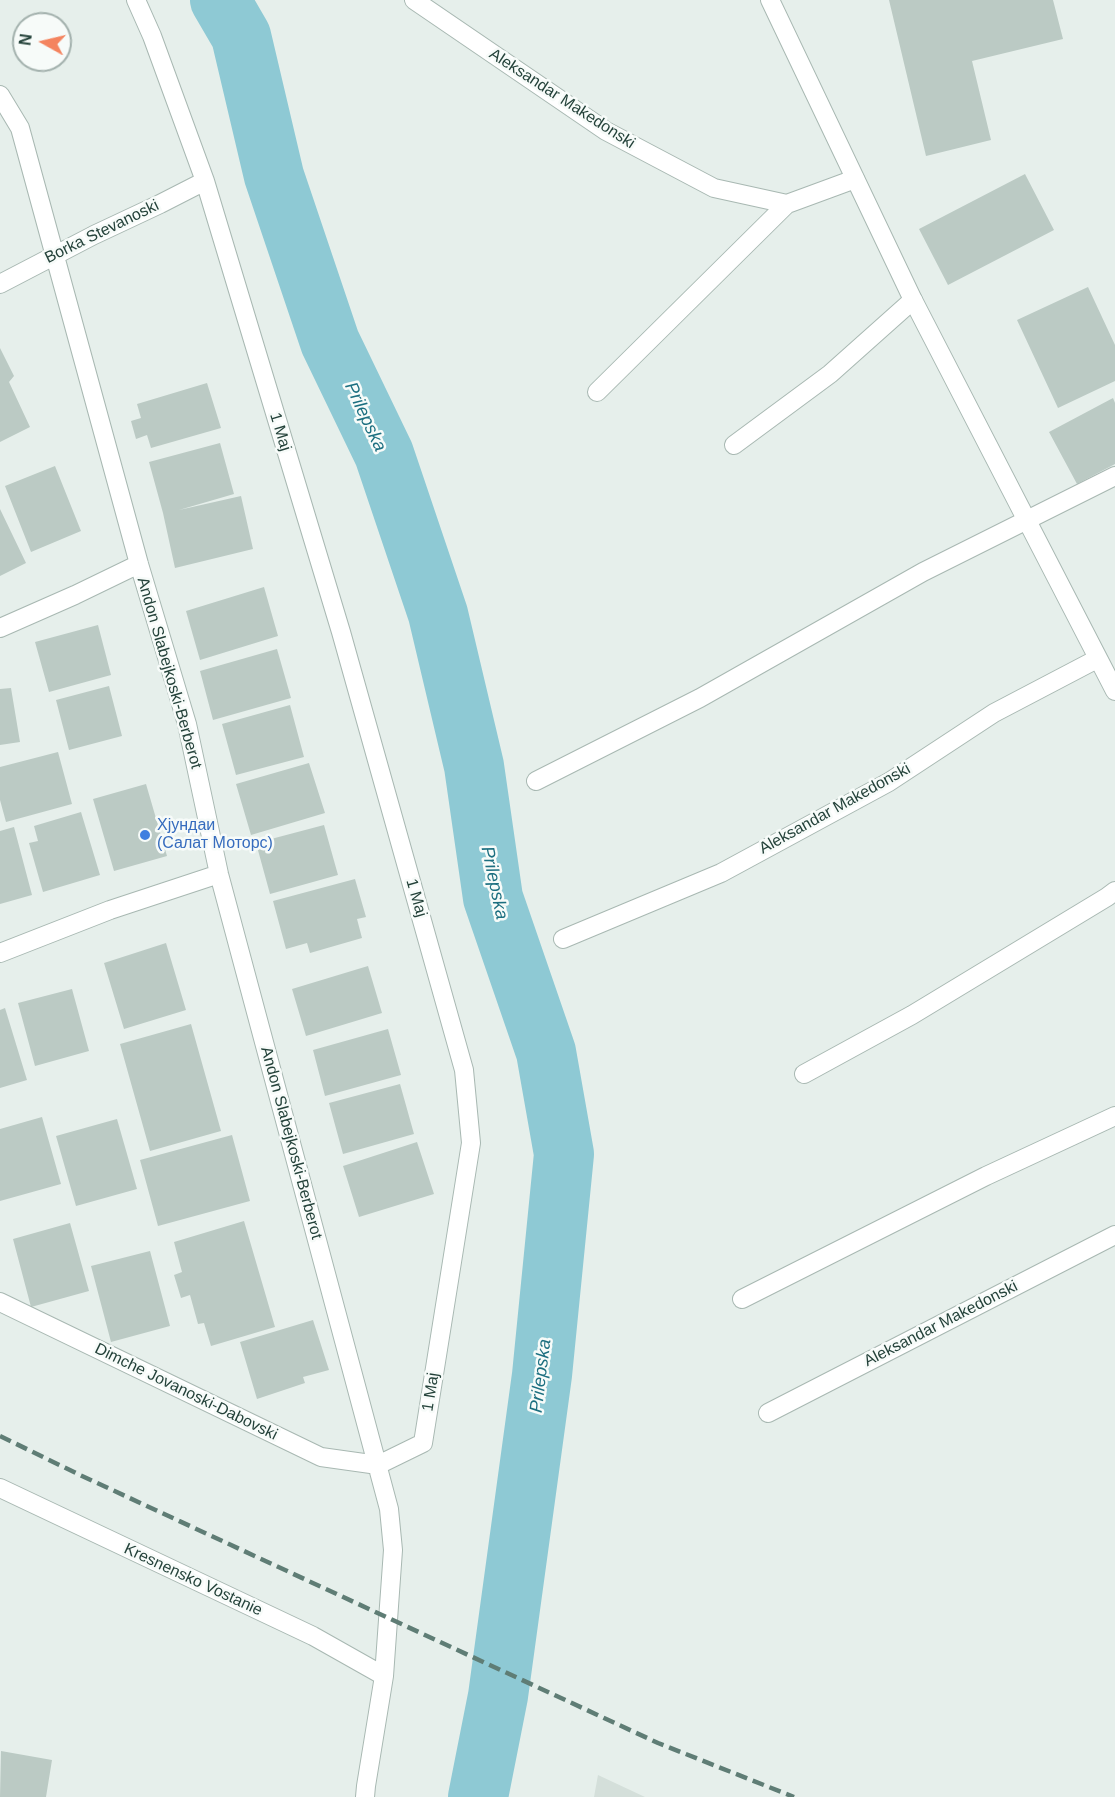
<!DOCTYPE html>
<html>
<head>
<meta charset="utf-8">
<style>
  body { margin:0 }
  #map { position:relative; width:1115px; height:1797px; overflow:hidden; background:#e6efeb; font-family:Helvetica,sans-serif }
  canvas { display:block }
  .north { position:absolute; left:12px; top:12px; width:60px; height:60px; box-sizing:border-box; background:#f7fbf9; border:2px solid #a3b1ad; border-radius:50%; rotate:278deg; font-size:16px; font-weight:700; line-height:24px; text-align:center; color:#24423a }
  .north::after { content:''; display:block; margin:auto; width:21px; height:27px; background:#f4845f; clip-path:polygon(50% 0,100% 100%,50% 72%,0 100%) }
</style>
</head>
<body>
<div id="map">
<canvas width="1115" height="1797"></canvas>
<div class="north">N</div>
</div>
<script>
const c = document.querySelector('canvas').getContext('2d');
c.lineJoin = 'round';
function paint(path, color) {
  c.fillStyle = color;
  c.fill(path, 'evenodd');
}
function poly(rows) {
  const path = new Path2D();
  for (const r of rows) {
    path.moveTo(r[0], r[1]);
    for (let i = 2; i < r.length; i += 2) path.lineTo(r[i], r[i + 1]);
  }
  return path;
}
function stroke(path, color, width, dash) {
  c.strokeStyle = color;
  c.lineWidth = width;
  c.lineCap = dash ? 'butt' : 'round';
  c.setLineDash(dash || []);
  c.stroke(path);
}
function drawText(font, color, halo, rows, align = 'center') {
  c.font = font + ' Helvetica,sans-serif';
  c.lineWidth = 5;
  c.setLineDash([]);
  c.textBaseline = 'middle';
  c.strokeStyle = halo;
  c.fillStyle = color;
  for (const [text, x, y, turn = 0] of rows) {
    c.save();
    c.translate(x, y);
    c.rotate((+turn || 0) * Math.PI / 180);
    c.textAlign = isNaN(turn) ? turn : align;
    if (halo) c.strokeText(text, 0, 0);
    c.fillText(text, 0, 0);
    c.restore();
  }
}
paint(poly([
  [598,1775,645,1797,594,1797]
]), '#d4dfda');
stroke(poly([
  [220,0,241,36,274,176,330,342,384,454,438,614,474,766,493,898,546,1052,564,1154,542,1375,498,1696,478,1797]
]), '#8ec9d4', 60);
paint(poly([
  [889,0,1053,0,1063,39,972,61,991,140,926,156],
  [1025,174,1054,230,948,285,919,229],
  [1088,287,1115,345,1115,381,1058,408,1017,320],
  [0,348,14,376,9,382,30,427,0,442],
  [207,383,221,428,151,448,147,435,136,439,131,421,141,418,137,404],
  [1113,398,1115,403,1115,464,1077,484,1049,432],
  [220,443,234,494,179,510,241,496,253,549,175,568,163,513,149,462],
  [55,466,81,531,31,552,5,486],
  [0,509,26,563,0,576],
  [264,587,278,636,200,660,186,611],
  [98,625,111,675,49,692,35,642],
  [277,649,291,698,213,720,200,671],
  [109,686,122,736,69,750,56,700],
  [11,688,20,742,0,745,0,689],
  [290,705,304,757,236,775,222,724],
  [58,752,72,804,6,822,0,800,0,767],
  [309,763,325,813,251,835,236,784],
  [146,784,167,856,114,871,93,799],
  [81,812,100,875,43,892,29,843,38,841,34,826],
  [324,825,338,875,270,894,256,843],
  [14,827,32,895,0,904,0,831],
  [355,879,366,917,357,919,362,938,310,953,307,943,286,949,273,901],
  [166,943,186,1010,124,1029,104,963],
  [368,966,382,1013,306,1036,292,989],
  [72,989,89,1051,35,1066,18,1003],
  [5,1008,27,1080,0,1088,0,1010],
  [191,1024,221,1131,150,1151,120,1044],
  [388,1029,401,1075,325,1096,313,1050],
  [400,1084,414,1134,343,1154,329,1103],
  [42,1117,61,1184,0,1201,0,1129],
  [117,1119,137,1189,76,1206,56,1136],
  [232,1135,250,1201,158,1226,140,1160],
  [417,1142,434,1194,359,1217,343,1166],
  [244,1221,275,1327,211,1346,204,1323,198,1324,190,1295,181,1298,174,1275,182,1272,174,1242],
  [70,1223,89,1291,31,1307,13,1239],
  [150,1251,170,1326,111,1342,91,1266],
  [313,1320,329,1370,303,1377,305,1383,257,1399,240,1342],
  [1,1751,52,1760,46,1797,0,1797]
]), '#bbcac4');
const minor = poly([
  [136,0,152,36,205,181,341,632,464,1070,471,1143,423,1443,378,1465],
  [414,0,606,131,714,188,787,204,855,179],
  [0,95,20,128,139,564,187,724,219,874,389,1509,393,1550,384,1676,366,1786,365,1797],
  [0,284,94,235,160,204,205,181],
  [597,392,787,204],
  [734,445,830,374,913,300],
  [0,628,75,595,139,564],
  [536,781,700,698,923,572,1115,476],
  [563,939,721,873,889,782,994,713,1097,659],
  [0,953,110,910,219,874],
  [804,1074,912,1015,1107,897,1115,891],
  [742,1299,986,1176,1115,1116],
  [0,1302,321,1457,378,1465],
  [768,1413,1115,1235],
  [0,1488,313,1636,384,1676]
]);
const tertiary = poly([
  [770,0,913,300,1115,691]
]);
stroke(minor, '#a8b8b2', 20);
stroke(tertiary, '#a8b8b2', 20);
stroke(minor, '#fff', 18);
stroke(tertiary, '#fff', 18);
stroke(poly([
  [0,1436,80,1475,658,1743,794,1797]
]), '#5f7d75', 4.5, [12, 6]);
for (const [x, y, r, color] of [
  [145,835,6,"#3f7fe0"]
]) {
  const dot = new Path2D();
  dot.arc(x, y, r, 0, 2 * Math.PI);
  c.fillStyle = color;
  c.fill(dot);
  stroke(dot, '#f7fbf9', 2);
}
drawText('16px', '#24423a', '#f7fbf9', [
  ["Aleksandar Makedonski",562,99,33],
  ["Borka Stevanoski",102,232,-26],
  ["1 Maj",280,432,73],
  ["Andon Slabejkoski-Berberot",169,673,74],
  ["Aleksandar Makedonski",835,809,-29],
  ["1 Maj",416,898,74],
  ["Andon Slabejkoski-Berberot",291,1143,75],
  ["Aleksandar Makedonski",941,1324,-27],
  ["Dimche Jovanoski-Dabovski",186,1392,26],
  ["1 Maj",431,1392,-81],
  ["Kresnensko Vostanie",193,1580,25]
]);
drawText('16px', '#366cbe', '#f7fbf9', [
  ["Хјундаи",157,826],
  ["(Салат Моторс)",157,844]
], 'left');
drawText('italic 18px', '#1c6f80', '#f7fbf9', [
  ["Prilepska",365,417,65],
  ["Prilepska",494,883,78],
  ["Prilepska",541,1376,-83]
]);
</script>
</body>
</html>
